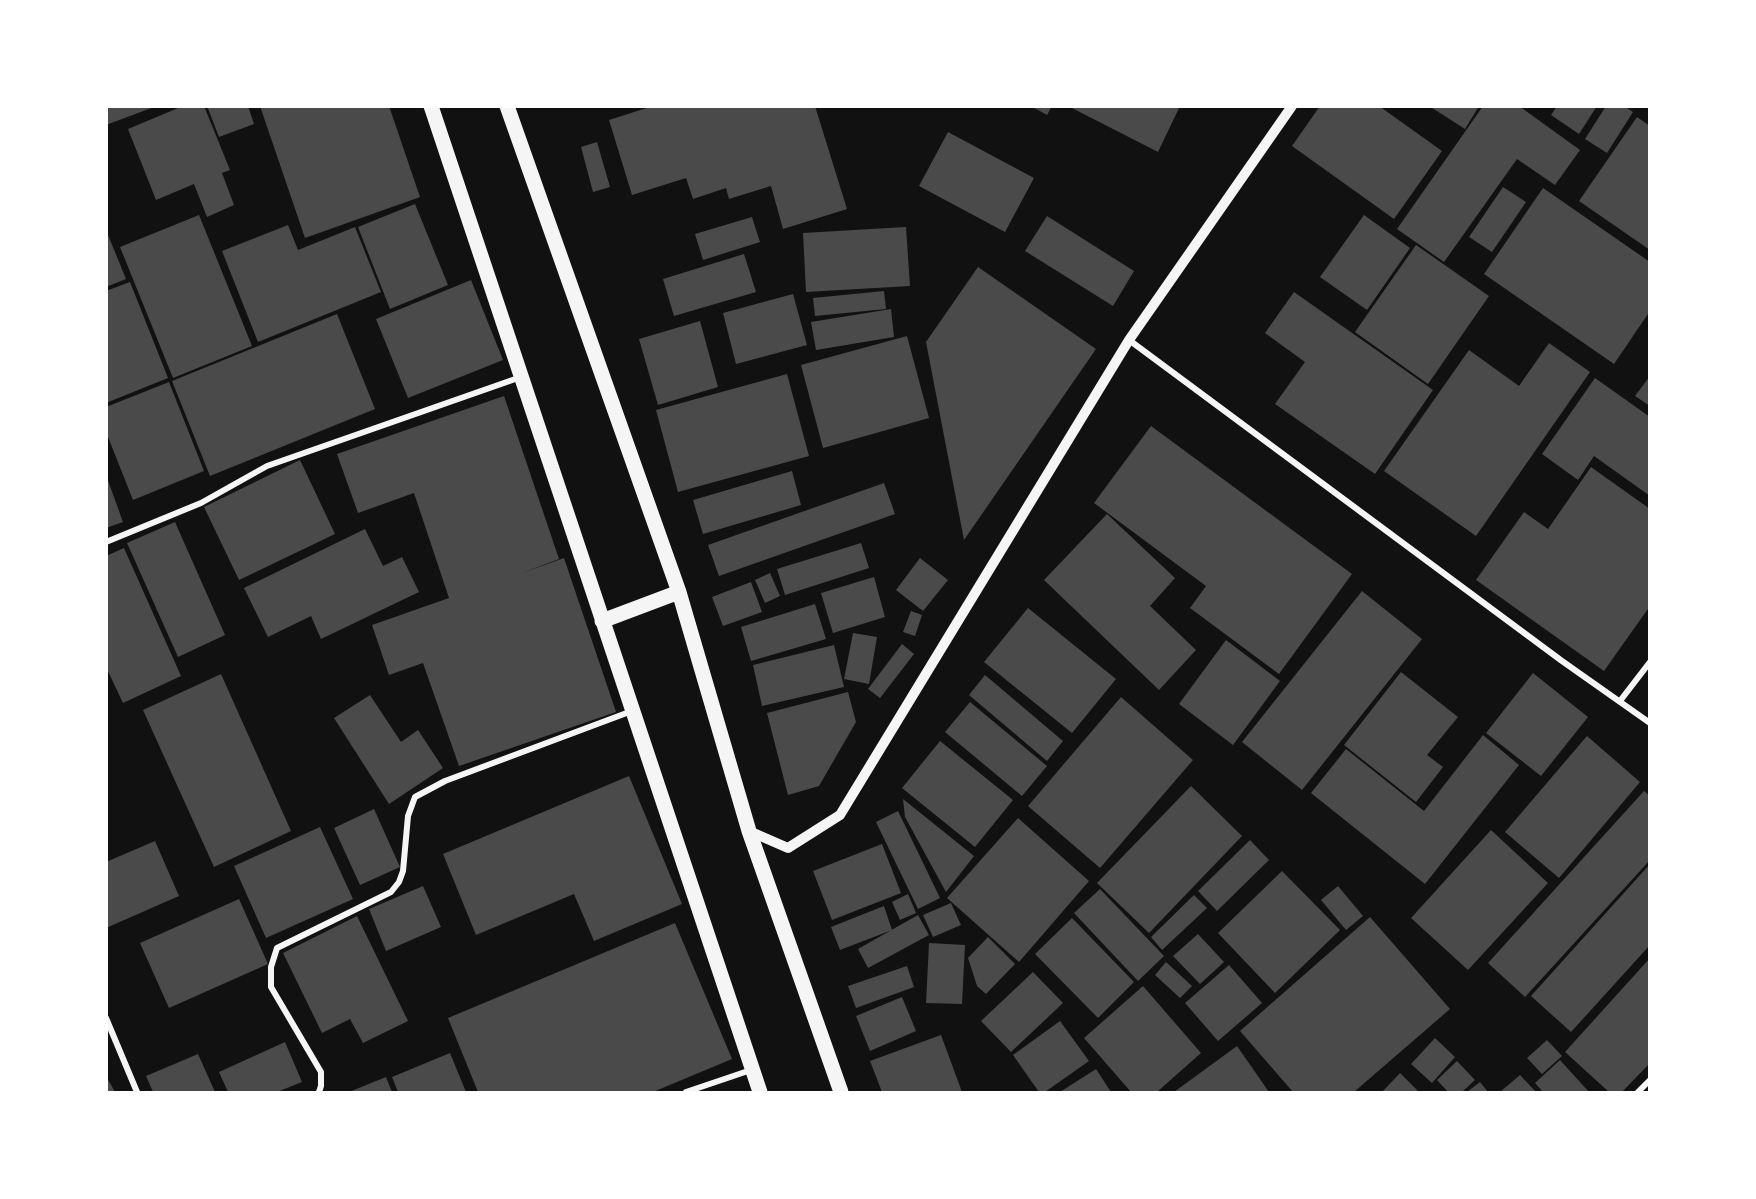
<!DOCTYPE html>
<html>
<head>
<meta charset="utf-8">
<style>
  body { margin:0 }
  #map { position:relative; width:1756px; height:1199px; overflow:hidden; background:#111; font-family:"Golos Text",sans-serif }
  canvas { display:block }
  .frame { position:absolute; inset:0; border:108px solid #fff; pointer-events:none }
</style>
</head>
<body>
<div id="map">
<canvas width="1756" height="1199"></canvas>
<div class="frame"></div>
</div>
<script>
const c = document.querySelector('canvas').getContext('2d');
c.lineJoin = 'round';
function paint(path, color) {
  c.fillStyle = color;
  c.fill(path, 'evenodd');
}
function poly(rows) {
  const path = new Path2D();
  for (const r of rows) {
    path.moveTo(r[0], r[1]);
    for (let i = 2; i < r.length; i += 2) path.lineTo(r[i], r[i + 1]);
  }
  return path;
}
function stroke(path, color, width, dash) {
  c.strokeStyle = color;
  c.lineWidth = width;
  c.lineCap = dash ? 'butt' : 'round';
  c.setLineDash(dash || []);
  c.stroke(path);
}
paint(poly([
  [106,106,154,106,154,107,106,125],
  [183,106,204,106,230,170,222,173,234,205,207,217,194,184,156,200,128,129],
  [207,106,248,106,254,124,219,137],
  [260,106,389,106,420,197,305,238],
  [653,106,815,106,847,209,783,229,771,186,729,199,726,188,693,199,686,178,632,195,609,120],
  [1031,106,1052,106,1047,115],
  [1068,106,1180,106,1158,152],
  [1320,106,1379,106,1442,151,1394,219,1292,146],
  [1429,106,1479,106,1465,129],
  [1483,106,1519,106,1580,150,1555,185,1517,159,1444,262,1397,229],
  [1557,106,1597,106,1579,134,1551,115],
  [1606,106,1624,106,1633,112,1607,153,1585,139],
  [1637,117,1650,126,1650,250,1579,201],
  [948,132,1034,178,1005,232,919,186],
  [597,142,610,187,593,192,581,147],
  [1503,187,1526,202,1492,252,1469,237],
  [1543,188,1650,262,1650,311,1614,364,1484,274],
  [415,204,448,285,390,309,358,227],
  [199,215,252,346,173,378,120,247],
  [1364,215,1410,248,1367,310,1320,277],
  [1047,216,1134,271,1113,306,1025,251],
  [752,217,760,242,703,260,695,234],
  [288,225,298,250,355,227,381,292,258,342,222,251],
  [906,227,910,286,806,292,803,233],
  [106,230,126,279,106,287],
  [1416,245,1489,296,1428,384,1355,332],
  [744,254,756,292,674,316,663,279],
  [978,267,1096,349,964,540,926,342],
  [471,280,503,360,408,398,376,319],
  [130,282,168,378,106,403,106,291],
  [884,291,886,309,815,316,813,298],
  [1294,292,1433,390,1375,474,1275,404,1305,362,1265,333],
  [793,294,807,345,736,364,723,313],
  [891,309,894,337,816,350,811,322],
  [337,314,375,409,210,476,172,381],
  [700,321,718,387,658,405,639,339],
  [907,336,929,418,823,448,801,365],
  [1549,343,1590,372,1476,536,1384,471,1469,350,1519,386],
  [787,374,809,456,678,492,656,410],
  [1650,376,1650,406,1635,396],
  [1595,378,1650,417,1650,496,1594,456,1578,480,1542,454],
  [169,382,204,471,133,500,106,432,106,407],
  [504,396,559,559,519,574,564,558,616,712,459,766,423,663,389,675,372,625,449,598,414,493,358,513,337,454],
  [1151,426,1352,574,1279,674,1190,608,1206,586,1094,503],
  [300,460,335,534,239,580,204,507],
  [1591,467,1650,509,1650,606,1604,671,1476,580,1524,512,1548,529],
  [792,471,801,505,703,534,693,500],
  [106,475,123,522,106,528],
  [884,483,895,514,719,576,708,545],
  [1107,514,1175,578,1150,606,1196,650,1159,690,1044,580],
  [175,522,225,635,178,657,127,543],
  [365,529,383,566,402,557,419,592,321,639,311,616,268,637,244,588],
  [861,543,869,568,785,595,777,569],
  [124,548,181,676,123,703,106,667,106,556],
  [920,558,948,580,923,611,896,590],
  [770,573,780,596,765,603,755,580],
  [874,577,885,617,833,633,821,593],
  [751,582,762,612,723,626,712,597],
  [1362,591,1422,639,1302,790,1242,742],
  [815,604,826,639,751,661,741,627],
  [1028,608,1116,679,1072,733,984,662],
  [911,611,922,615,915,636,903,632],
  [853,633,877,637,869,684,844,679],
  [1226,640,1280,681,1233,745,1179,704],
  [902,644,914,654,880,698,868,689],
  [834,645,844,687,762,706,753,665],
  [1401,672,1458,717,1427,755,1443,767,1416,802,1344,745],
  [1533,673,1588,717,1541,776,1486,733],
  [221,674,291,831,214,867,143,710],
  [985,675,1063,741,1047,761,969,695],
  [848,692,856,722,819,786,788,795,767,713],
  [370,695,401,742,418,730,443,768,389,804,334,718],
  [1121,697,1193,760,1100,868,1028,806],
  [970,702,1047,766,1022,796,945,732],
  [1483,735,1519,765,1425,884,1311,793,1346,749,1424,811],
  [1587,736,1640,782,1559,878,1505,832],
  [940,741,1013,800,975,847,902,788],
  [629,776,682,904,594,941,574,894,476,935,443,854],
  [1191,786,1242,836,1149,933,1097,883],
  [1644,791,1650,796,1650,860,1525,997,1488,963],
  [903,799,974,856,946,892,905,817],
  [374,809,400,867,360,885,334,828],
  [898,811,940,898,918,909,876,822],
  [1018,818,1089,881,1019,962,947,898],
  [320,827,353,899,266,938,234,866],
  [1491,830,1548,883,1468,970,1411,918],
  [1250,840,1269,860,1217,911,1198,891],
  [155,841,179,896,106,928,106,862],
  [882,844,901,893,832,920,813,871],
  [1650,864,1650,945,1571,1032,1531,996],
  [1282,871,1340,930,1275,993,1218,933],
  [423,886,441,927,386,951,369,909],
  [1338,886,1363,916,1346,930,1321,900],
  [1100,889,1164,956,1138,981,1074,913],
  [908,894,916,913,900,920,892,902],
  [1194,895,1207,908,1162,950,1151,937],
  [239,899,268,964,169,1008,140,943],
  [951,903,961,925,933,937,923,915],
  [884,906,892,930,840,950,831,927],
  [918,915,929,935,868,968,858,949],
  [357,916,408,1021,363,1043,350,1019,322,1033,283,953],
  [1370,917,1450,1009,1354,1092,1293,1092,1240,1031],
  [1072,918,1134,982,1098,1018,1035,954],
  [675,923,732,1059,653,1092,478,1092,448,1018],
  [1198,934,1224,962,1200,984,1173,956],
  [988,937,1015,964,986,994,977,986,968,958],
  [929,943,965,945,962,1004,926,1003],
  [1650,958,1650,1063,1622,1092,1609,1092,1565,1052],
  [1166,962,1192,986,1180,998,1155,975],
  [1229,965,1262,1003,1218,1041,1185,1003],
  [907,966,914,987,856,1008,848,986],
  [1033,972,1063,1003,1011,1052,981,1021],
  [1143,986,1201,1053,1157,1092,1131,1092,1084,1038],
  [902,997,916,1031,870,1051,856,1016],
  [1060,1021,1089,1061,1045,1092,1039,1092,1013,1055],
  [941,1035,962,1092,882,1092,870,1061],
  [1435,1038,1455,1057,1432,1083,1411,1064],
  [1547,1040,1562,1056,1542,1074,1527,1058],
  [285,1042,302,1082,277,1092,228,1092,219,1072],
  [1237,1046,1269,1092,1174,1092],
  [450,1053,466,1092,398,1092,392,1077],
  [198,1054,215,1092,153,1092,146,1076],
  [1560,1060,1589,1092,1543,1092,1535,1083],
  [1457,1061,1475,1080,1462,1092,1448,1092,1437,1080],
  [1096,1069,1111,1092,1060,1092],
  [1400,1073,1418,1091,1417,1092,1382,1092],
  [1520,1075,1536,1092,1500,1092],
  [106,1076,115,1092,106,1092],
  [386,1077,392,1092,349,1092],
  [1480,1082,1488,1092,1467,1092]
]), '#4a4a4a');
stroke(poly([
  [1129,340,1562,661,1650,723],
  [106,542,201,503,267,466,521,377],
  [1620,701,1650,662],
  [106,1018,137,1092],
  [319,1092,321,1086,321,1072,271,987,271,967,277,948,391,892,399,882,403,871,408,816,415,797,445,781,632,711],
  [686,1092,751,1070],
  [1638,1092,1650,1080]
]), '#f5f5f5', 6);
stroke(poly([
  [749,831,788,848,840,815,1129,340,1292,106]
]), '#f5f5f5', 10);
stroke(poly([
  [431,106,760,1092],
  [507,106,679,592,749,831,841,1092],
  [602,621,679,592]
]), '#f5f5f5', 15);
</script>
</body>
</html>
